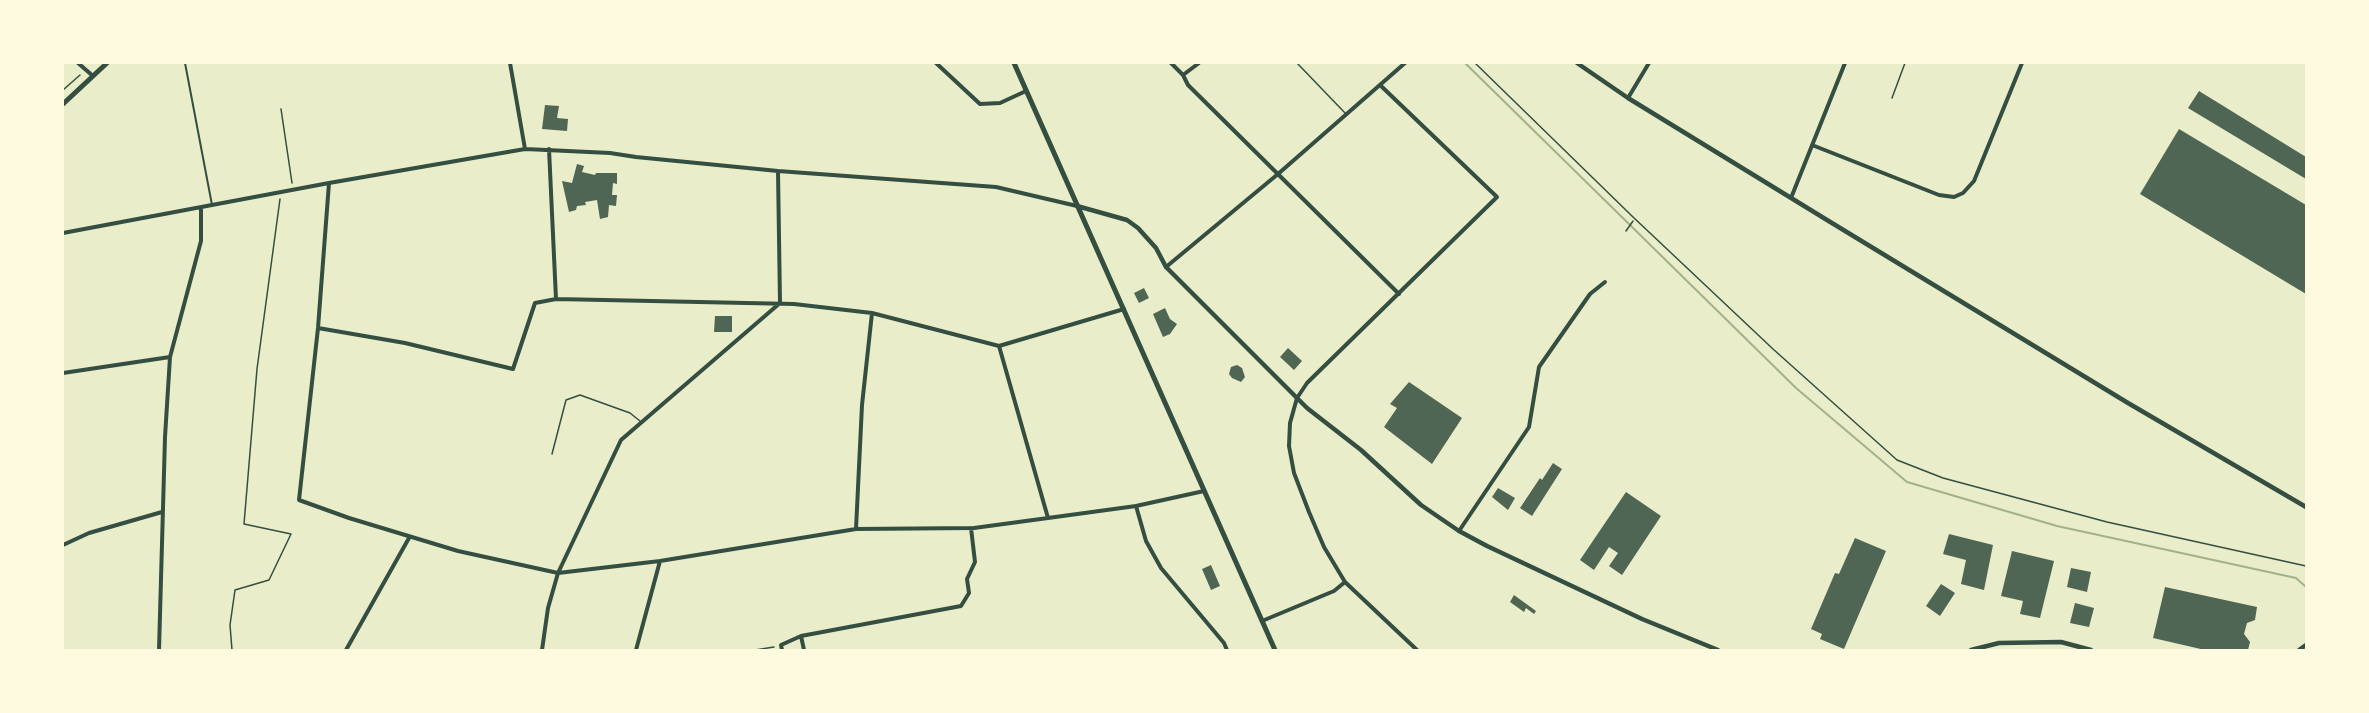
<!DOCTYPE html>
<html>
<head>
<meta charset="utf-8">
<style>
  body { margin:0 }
  #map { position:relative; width:2369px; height:713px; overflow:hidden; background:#e9edc9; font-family:Barlow,sans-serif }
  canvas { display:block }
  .frame { position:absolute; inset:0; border:64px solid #fefae0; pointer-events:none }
</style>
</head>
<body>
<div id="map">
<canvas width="2369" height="713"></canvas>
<div class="frame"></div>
</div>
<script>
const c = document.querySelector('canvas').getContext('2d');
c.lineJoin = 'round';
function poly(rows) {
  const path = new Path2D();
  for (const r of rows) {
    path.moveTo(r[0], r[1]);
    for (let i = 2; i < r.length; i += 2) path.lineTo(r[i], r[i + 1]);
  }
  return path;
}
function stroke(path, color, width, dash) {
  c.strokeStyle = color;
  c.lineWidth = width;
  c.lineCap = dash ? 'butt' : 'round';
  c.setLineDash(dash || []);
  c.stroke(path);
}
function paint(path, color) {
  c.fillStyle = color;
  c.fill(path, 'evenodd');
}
stroke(poly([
  [1465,63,1796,388,1907,482,2057,526,2296,578,2306,587]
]), '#a3b18a', 2);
paint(poly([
  [2199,91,2306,157,2306,179,2188,108],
  [545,105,559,106,557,118,568,119,567,131,542,129],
  [2179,129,2306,205,2306,294,2140,194],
  [577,164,584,166,582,172,595,175,596,173,617,173,617,184,613,183,612,195,617,195,616,206,609,205,608,217,600,219,597,200,585,202,586,205,577,206,576,210,569,212,562,181,572,183],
  [1144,288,1149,298,1139,303,1134,293],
  [1165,308,1170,319,1177,324,1170,334,1163,337,1153,314],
  [715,316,732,316,732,332,714,332],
  [1288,348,1302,361,1294,370,1280,357],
  [1237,365,1242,368,1245,377,1241,382,1232,378,1229,374,1231,367],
  [1409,382,1462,418,1432,464,1384,427,1397,408,1390,404],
  [1553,463,1562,469,1532,516,1520,508,1540,478,1542,480],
  [1498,488,1515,498,1508,510,1492,497],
  [1626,492,1661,516,1622,575,1609,566,1618,553,1609,547,1594,570,1580,560],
  [1949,534,1993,545,1984,590,1961,584,1966,560,1943,554],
  [1855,538,1886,551,1844,649,1820,639,1822,634,1811,629,1835,573,1839,574],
  [2012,551,2054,561,2040,618,2020,614,2023,601,2001,596],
  [1211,565,1220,586,1211,590,1202,569],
  [2071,568,2091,572,2087,592,2067,587],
  [1941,584,1955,593,1940,616,1926,606],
  [2165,587,2257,607,2255,620,2247,623,2244,634,2250,642,2248,650,2205,650,2153,638],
  [1514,595,1536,611,1534,614,1526,608,1524,612,1510,602],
  [2075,603,2094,608,2089,627,2070,623]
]), '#4f6655');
stroke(poly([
  [1475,63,1633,217,1773,349,1897,460,1943,478,2107,522,2306,566],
  [63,90,80,75],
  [1892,98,1905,63],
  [281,109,292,183],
  [1626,231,1633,221],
  [232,650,230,625,235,590,269,580,291,534,244,524,257,369,280,199],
  [755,650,774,647]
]), '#344e41', 1.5);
stroke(poly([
  [1297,63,1346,114],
  [552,454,566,400,580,395,630,413,640,421]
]), '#344e41', 1.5);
stroke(poly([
  [185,63,212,205]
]), '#344e41', 2);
stroke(poly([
  [78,63,93,76],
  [510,63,525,149],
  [936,63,980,104,1000,103,1026,91],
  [1171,63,1183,75,1188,85,1399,294],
  [1183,75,1199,63],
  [1380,85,1497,197,1307,383,1297,398,1290,423,1289,446,1294,473,1309,512,1324,547,1345,582,1417,650],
  [1628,98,1649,63],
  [1812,145,1939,195,1954,197,1963,193,1974,181,2022,63],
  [549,149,556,299],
  [329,183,318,328,299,500,349,518,458,551,558,573,660,561,856,529,974,528,1048,518,1136,506,1204,491],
  [1791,198,1845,63],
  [63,233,329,183,525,149,610,153,636,157,778,171,996,187,1077,206],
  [1166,267,1278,174,1405,63],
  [318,328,405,343,513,369,535,303,556,299,794,304,872,313,999,346,1124,309],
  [999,346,1048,518],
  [63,373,170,357],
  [1136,506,1146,541,1161,568,1224,643,1227,650],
  [856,529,862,405,872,313],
  [1459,531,1529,427,1539,367,1590,294,1605,282],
  [63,545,89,533,162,512],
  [1262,621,1334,591,1345,582],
  [801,636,804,650],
  [159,650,165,437,170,357,201,241,201,207],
  [346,650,409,538],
  [542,650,548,608,558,573,621,440,780,303,778,171],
  [636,650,660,561],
  [782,650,781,645,801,636,961,606,969,593,967,579,975,562,971,528]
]), '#344e41', 4);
stroke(poly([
  [1577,63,1628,98,1827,220,2128,403,2306,507],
  [1077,206,1127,220,1138,228,1156,248,1166,267,1307,408,1361,450,1421,505,1459,531,1487,546,1642,619,1718,650],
  [1971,650,1999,643,2061,642,2091,650],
  [2299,650,2306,645]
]), '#344e41', 4.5);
stroke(poly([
  [63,104,107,63]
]), '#344e41', 5);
stroke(poly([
  [1014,63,1275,650]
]), '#344e41', 5);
</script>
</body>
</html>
